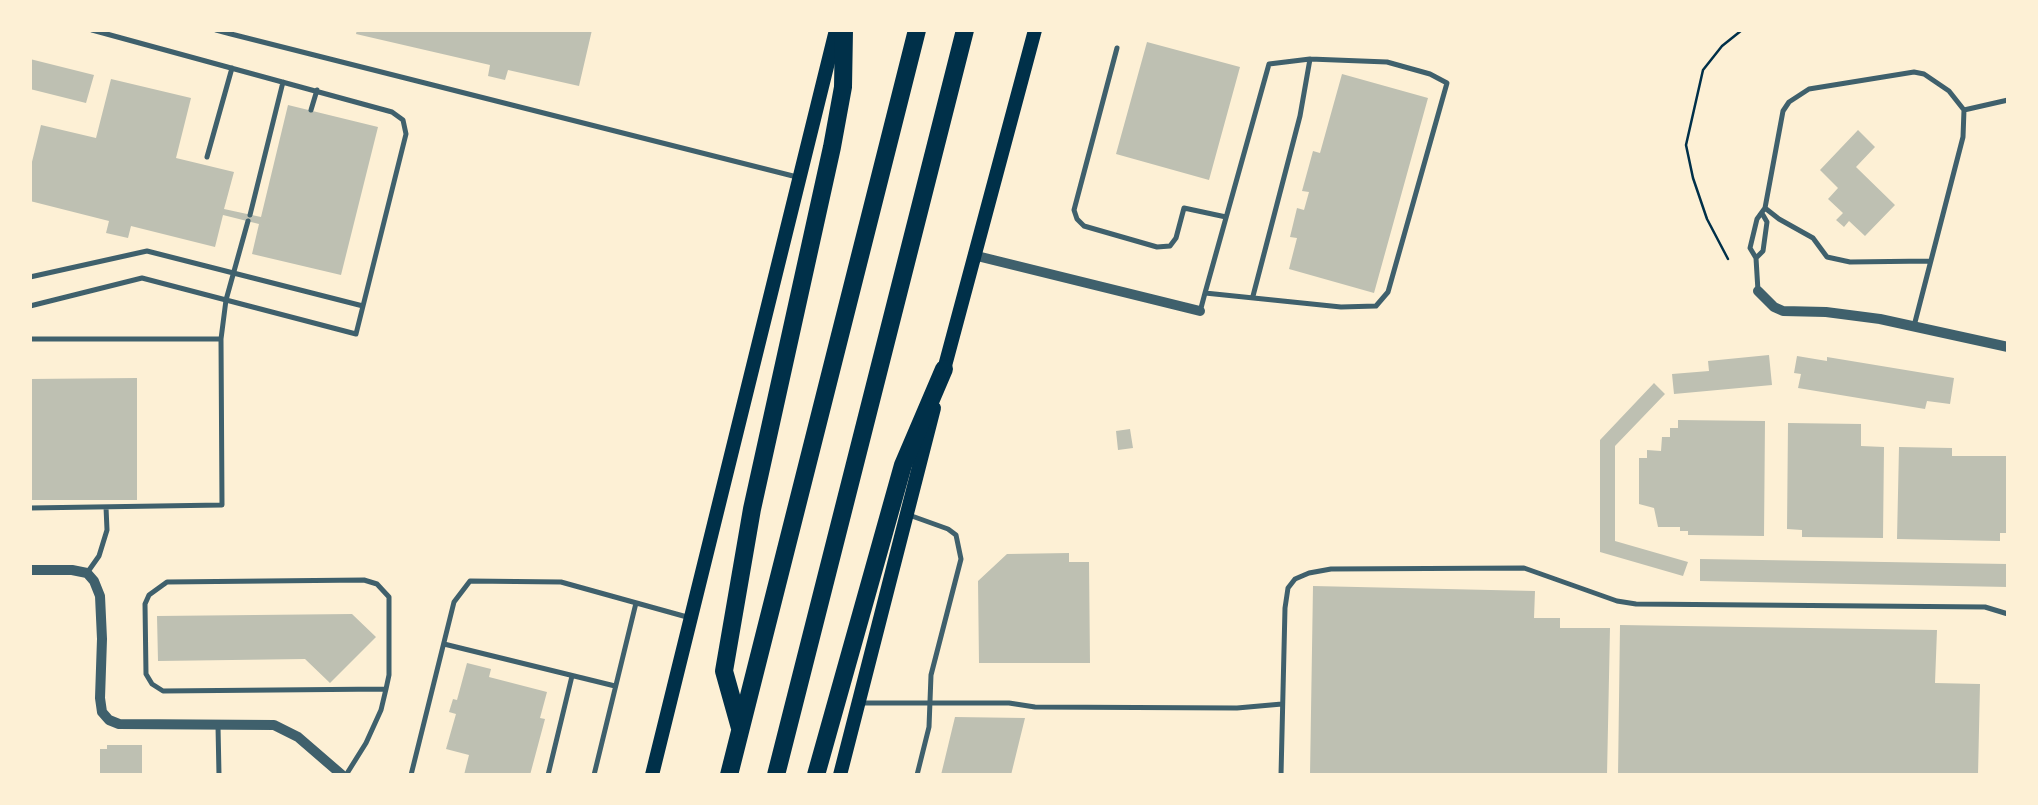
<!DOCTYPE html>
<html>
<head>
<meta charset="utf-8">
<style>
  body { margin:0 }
  #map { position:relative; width:2038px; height:805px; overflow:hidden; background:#fdf0d5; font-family:"Titillium Web",sans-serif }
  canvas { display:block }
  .frame { position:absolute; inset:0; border:32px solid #fdf0d5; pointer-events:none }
</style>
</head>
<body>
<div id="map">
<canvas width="2038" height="805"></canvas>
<div class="frame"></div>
</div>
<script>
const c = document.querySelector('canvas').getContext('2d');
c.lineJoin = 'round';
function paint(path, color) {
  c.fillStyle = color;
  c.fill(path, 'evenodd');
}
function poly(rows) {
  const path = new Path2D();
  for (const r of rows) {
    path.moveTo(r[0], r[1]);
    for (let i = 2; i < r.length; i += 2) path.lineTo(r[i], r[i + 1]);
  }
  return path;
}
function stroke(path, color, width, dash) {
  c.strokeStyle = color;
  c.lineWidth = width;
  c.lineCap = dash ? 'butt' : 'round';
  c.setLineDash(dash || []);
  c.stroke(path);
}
paint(poly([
  [357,30,592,30,579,86,508,70,505,80,488,76,490,65,356,34],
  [1147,42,1240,67,1209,180,1116,154],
  [30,59,94,75,86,103,30,89],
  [1342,74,1428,98,1374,293,1289,269,1297,238,1290,237,1297,208,1304,210,1309,192,1302,191,1313,151,1320,153],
  [111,79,191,98,176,158,234,172,224,209,261,217,288,105,378,127,341,275,252,254,259,224,223,215,215,247,131,226,128,238,106,233,109,221,30,201,30,170,41,125,96,138],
  [1858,130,1875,147,1856,167,1895,205,1865,236,1849,221,1844,227,1836,220,1843,213,1828,199,1838,188,1820,170],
  [1769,355,1772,385,1674,394,1672,374,1709,371,1708,361],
  [1797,356,1827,361,1827,357,1954,378,1950,404,1927,401,1925,409,1798,388,1801,374,1794,373],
  [137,378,137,500,30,500,30,379],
  [1654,383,1665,394,1615,446,1615,541,1688,562,1683,576,1600,552,1600,440],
  [1678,420,1765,421,1764,536,1688,535,1688,531,1680,531,1680,527,1658,527,1654,508,1639,504,1639,458,1647,458,1647,450,1661,451,1662,437,1670,437,1670,428,1678,428],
  [1788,423,1861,424,1861,446,1884,447,1883,538,1802,537,1802,530,1787,529],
  [1130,429,1133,448,1118,450,1116,431],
  [1899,447,1952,448,1952,456,2008,456,2008,533,2000,533,2000,541,1897,539],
  [1069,553,1069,562,1089,562,1090,663,979,663,978,581,1007,554],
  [1700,559,2008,564,2008,587,1700,581],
  [1313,586,1535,591,1534,618,1560,618,1560,628,1610,628,1607,775,1310,775],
  [352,614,376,637,330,683,305,659,158,661,157,616],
  [1620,625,1937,630,1935,683,1980,684,1978,775,1618,775],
  [467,663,491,669,489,677,547,692,540,718,545,719,530,775,464,775,469,755,446,749,456,714,449,712,453,699,457,700],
  [955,717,1025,718,1011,775,941,775],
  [107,745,142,745,142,775,100,775,100,749,107,749]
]), '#bec0b2');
stroke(poly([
  [1728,259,1707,219,1693,178,1686,145,1703,70,1722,46,1742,30]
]), '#003049', 2.5);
stroke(poly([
  [216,30,231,34],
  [232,30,231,34,797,177],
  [1117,48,1074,210,1077,219,1084,226,1157,247,1170,246,1176,238,1184,208,1226,217],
  [311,110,317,90],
  [207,157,232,68],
  [250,215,283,82],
  [1756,258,1763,251,1767,222,1763,215],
  [1929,261,1850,262,1827,257,1813,238,1779,219,1765,208,1783,111,1789,102,1809,89,1914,72,1924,74,1949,91,1964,110,2008,100],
  [30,277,147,251,363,306],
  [1758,291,1756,258,1750,248,1757,219,1765,208],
  [1253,296,1300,116,1310,59],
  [30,306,142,278,356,334,406,134,403,120,392,112,92,30],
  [1201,308,1205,293,1269,64,1310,59,1387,62,1430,74,1447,83,1388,292,1376,306,1341,307,1205,293],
  [1914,326,1963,137,1964,110],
  [30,339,221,339,222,505,30,508],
  [221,339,226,300,248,221],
  [909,515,948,529,956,535,961,559,931,675,929,727,917,775],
  [87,573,99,556,107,530,106,507],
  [444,644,615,686],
  [861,703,1009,703,1035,707,1237,708,1282,704],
  [218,726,219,775],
  [346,775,366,743,381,710,386,689,389,675,389,597,377,584,364,580,167,582,149,595,145,604,146,674,152,684,163,691,386,689],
  [411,775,454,602,470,581,561,582,687,617],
  [548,775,572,676],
  [594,775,636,603],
  [1281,775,1285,608,1288,588,1295,579,1309,573,1331,569,1524,568,1617,601,1636,604,1985,607,2008,614]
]), '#3f606c', 5);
stroke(poly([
  [973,255,1200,311],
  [1758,291,1774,307,1783,311,1826,312,1880,319,2008,347],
  [30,570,72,570,87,573,94,581,100,596,102,639,100,698,102,712,109,720,119,724,274,725,298,737,342,775]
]), '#3f606c', 10);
stroke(poly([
  [942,377,1035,30],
  [652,775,836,30],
  [840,775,934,408]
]), '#003049', 14);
stroke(poly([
  [740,728,724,671,752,509,832,147,843,87,844,30],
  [729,775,917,30],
  [776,775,965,30],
  [816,775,903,465,944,369]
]), '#003049', 18);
</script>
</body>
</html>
